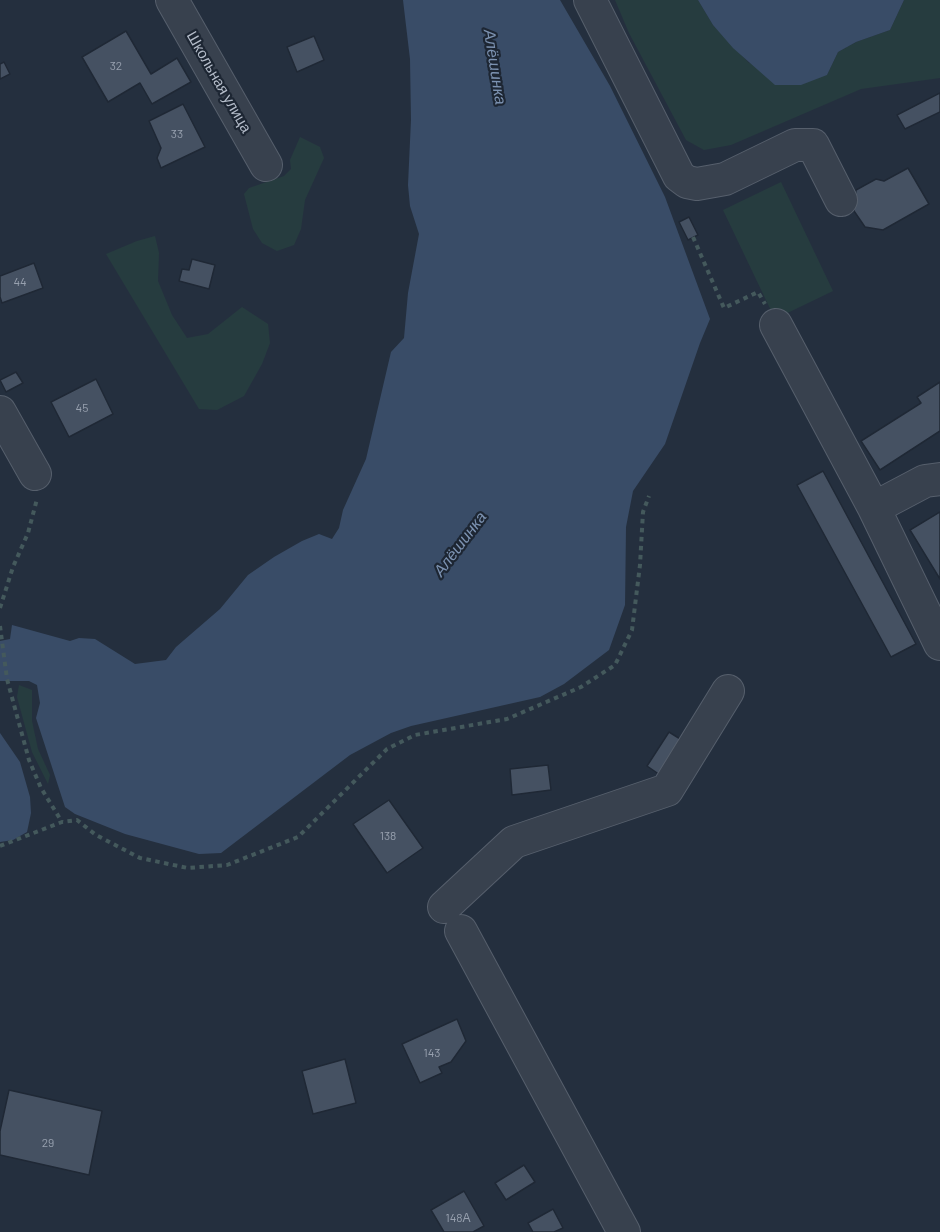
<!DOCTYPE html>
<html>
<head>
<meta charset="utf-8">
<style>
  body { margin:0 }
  canvas { display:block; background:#242f3e }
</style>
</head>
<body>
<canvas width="940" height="1232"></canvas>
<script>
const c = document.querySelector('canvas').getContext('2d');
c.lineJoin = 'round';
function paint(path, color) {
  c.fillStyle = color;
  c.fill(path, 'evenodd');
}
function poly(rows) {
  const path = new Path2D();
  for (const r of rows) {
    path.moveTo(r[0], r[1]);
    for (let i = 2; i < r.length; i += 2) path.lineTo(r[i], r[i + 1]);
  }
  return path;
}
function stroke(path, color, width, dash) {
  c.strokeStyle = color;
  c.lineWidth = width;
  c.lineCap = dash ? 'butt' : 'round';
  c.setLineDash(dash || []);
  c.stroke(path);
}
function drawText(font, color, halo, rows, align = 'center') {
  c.font = font + ' Barlow,sans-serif';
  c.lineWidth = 4.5;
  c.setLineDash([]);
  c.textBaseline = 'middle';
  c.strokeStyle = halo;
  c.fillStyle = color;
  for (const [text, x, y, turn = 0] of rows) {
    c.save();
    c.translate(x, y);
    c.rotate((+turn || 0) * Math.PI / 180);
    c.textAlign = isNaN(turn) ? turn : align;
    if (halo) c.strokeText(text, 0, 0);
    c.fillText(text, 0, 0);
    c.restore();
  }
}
paint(poly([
  [615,0,698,0,713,25,749,63,827,75,838,52,856,42,890,30,904,0,940,0,940,78,861,89,731,145,704,150,686,140,629,33],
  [300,137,320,147,324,158,305,200,301,229,294,245,277,251,262,243,253,229,244,194,249,188,284,176,291,169,290,160],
  [781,182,833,291,775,319,723,210],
  [155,236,159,253,158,281,172,315,187,338,208,334,242,307,268,324,270,343,262,364,244,396,217,410,199,409,106,254,137,241],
  [19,685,32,690,32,721,38,749,50,775,48,784,32,752,17,697]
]), '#263c3f');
paint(poly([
  [403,0,560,0,610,86,665,197,710,319,700,343,665,444,633,491,626,527,625,605,609,650,564,684,540,697,411,726,391,733,350,755,221,853,199,854,125,834,75,814,65,807,36,718,40,703,37,685,29,681,0,681,0,641,10,639,12,625,70,641,79,638,95,639,135,664,166,660,176,647,220,609,248,575,274,557,302,541,319,534,332,539,339,528,343,510,366,459,391,352,404,338,408,293,419,234,410,206,408,185,411,120,410,59],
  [698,0,904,0,890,30,856,42,838,52,827,75,801,85,775,85,733,48,713,25],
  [0,733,20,762,30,797,31,813,27,832,13,840,0,842]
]), '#394c67');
const building = poly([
  [126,31,151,74,177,58,191,82,152,104,140,83,108,102,82,57,126,31],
  [314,36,324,60,297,72,287,47,314,36],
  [4,62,10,74,0,79,0,64,4,62],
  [940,93,940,112,905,129,897,115,940,93],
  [183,104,205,147,161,168,157,158,161,148,149,121,183,104],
  [908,168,929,204,883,230,865,227,854,211,856,190,876,179,884,181,908,168],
  [689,217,698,235,688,240,679,222,689,217],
  [192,259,215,265,209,289,179,281,182,269,189,270,192,259],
  [34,263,43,288,2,303,0,297,0,276,34,263],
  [16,372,23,383,6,392,0,380,16,372],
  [96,379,113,414,69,437,51,402,96,379],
  [940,382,940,431,880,470,861,441,921,403,917,397,940,382],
  [823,471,916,644,891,657,797,485,823,471],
  [940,512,940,579,910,530,940,512],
  [669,732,685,742,663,777,647,766,669,732],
  [548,765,551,790,512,795,510,769,548,765],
  [389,800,423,848,387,873,353,824,389,800],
  [457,1019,466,1041,451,1062,439,1067,442,1073,420,1083,402,1044,457,1019],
  [345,1059,356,1103,313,1114,302,1071,345,1059],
  [9,1090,102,1111,89,1175,0,1155,0,1131,9,1090],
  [524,1165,535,1182,506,1200,495,1183,524,1165],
  [464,1191,484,1226,473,1232,444,1232,431,1210,464,1191],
  [553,1209,563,1228,554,1232,533,1232,528,1223,553,1209]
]);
paint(building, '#455162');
stroke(building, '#1f2835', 1.5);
const minor = poly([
  [172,0,266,165],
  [590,0,679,176,687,182,697,184,725,179,795,145,813,145,841,200],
  [776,325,874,508,940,644],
  [0,412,35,474],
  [874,508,925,481,940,479],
  [444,907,514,842,667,790,728,691],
  [461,931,624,1232]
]);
stroke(minor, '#565f6c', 34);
stroke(poly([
  [693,237,724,308,758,292,765,304],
  [0,608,13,567,28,533,37,499],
  [0,626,7,679,29,760,41,788,62,822],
  [0,846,62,822,77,820,96,835,140,858,188,868,227,865,298,837,387,749,415,735,507,719,581,687,615,665,632,630,640,565,643,512,649,496]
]), '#44595c', 4, [4.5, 4.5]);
stroke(minor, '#38414e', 32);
drawText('12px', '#98a1af', null, [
  ["32",116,66],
  ["33",177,134],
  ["44",20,282],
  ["45",82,408],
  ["138",388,836],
  ["143",432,1053],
  ["29",48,1143],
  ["148А",458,1218]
]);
drawText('15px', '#b4bcc9', '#1d2633', [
  ["Школьная улица",219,82,60]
]);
drawText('italic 16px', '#7c92b1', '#1d2633', [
  ["Алёшинка",495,67,81],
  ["Алёшинка",460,544,-53]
]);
</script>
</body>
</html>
